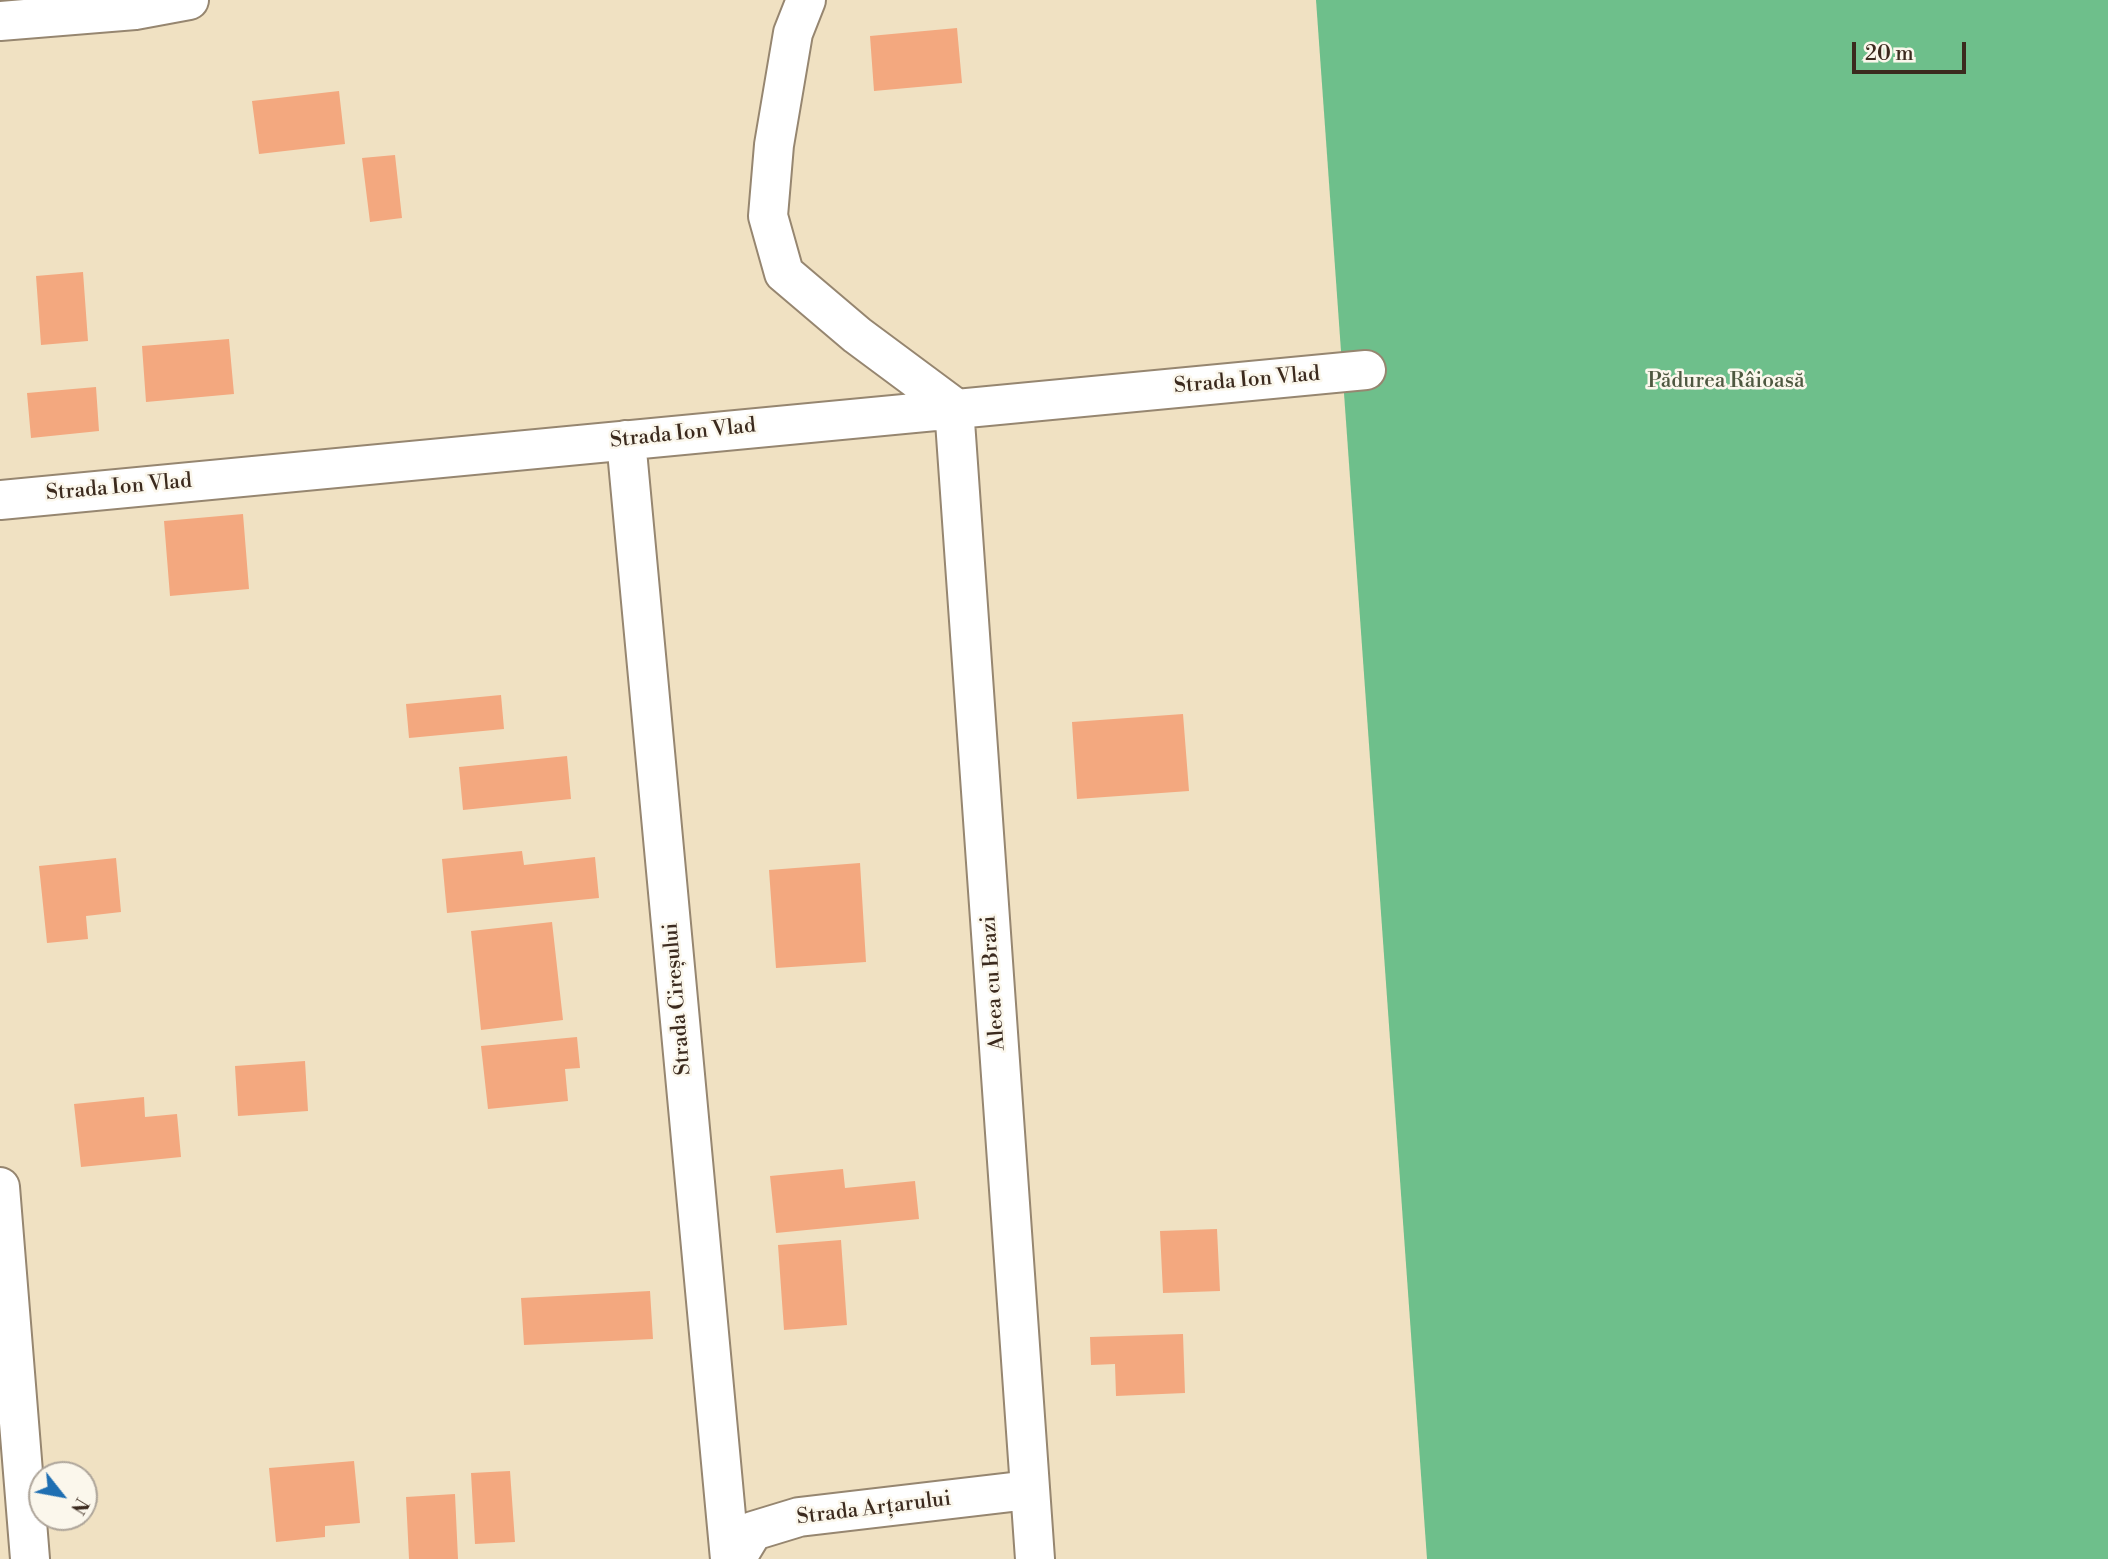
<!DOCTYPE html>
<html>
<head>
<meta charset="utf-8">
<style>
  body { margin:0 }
  #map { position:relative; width:2108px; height:1559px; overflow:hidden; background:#f0e1c2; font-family:"Libre Bodoni",serif }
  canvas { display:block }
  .north { position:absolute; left:28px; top:1461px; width:70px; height:70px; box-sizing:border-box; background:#fbf7ec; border:2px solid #aea59a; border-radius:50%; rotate:121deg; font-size:19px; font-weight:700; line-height:28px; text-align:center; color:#3b2a1e }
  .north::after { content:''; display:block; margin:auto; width:24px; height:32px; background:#1f6fb2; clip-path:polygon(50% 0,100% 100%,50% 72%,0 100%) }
  .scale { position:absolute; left:1852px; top:42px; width:114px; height:32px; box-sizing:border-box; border:4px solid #3b2a1e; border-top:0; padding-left:9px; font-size:21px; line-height:24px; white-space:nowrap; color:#3b2a1e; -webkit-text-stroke:5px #fbf7ec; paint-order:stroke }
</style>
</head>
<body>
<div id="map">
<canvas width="2108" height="1559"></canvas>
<div class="north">N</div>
<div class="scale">20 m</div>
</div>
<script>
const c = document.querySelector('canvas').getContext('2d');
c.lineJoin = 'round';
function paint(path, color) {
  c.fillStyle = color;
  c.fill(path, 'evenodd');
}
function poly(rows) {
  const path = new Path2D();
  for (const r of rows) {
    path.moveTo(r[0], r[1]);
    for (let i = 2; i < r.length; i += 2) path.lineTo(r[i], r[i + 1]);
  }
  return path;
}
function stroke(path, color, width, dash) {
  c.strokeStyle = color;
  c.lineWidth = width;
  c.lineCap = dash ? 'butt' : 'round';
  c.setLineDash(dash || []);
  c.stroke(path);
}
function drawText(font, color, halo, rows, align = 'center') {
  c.font = font + ' "Libre Bodoni",serif';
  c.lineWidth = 5;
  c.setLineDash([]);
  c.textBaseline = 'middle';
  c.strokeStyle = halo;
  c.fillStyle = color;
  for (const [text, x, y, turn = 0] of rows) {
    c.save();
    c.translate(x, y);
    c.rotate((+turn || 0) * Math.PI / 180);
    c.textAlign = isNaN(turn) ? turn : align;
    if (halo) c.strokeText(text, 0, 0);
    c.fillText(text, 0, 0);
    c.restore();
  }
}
paint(poly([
  [1316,0,2108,0,2108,1559,1427,1559]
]), '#6ebf8b');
paint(poly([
  [957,28,962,83,874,91,870,36],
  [339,91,345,144,259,154,252,101],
  [395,155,402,218,370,222,362,158],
  [83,272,88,341,41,345,36,276],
  [229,339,234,394,146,402,142,346],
  [96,387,99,431,31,438,27,393],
  [243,514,249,589,170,596,164,521],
  [501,695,504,729,409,738,406,704],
  [1183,714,1189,791,1077,799,1072,722],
  [567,756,571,799,463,810,459,767],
  [522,851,524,865,595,857,599,898,447,913,442,859],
  [116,858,121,912,86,916,88,939,47,943,39,866],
  [860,863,866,962,776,968,769,870],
  [552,922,563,1020,481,1030,471,931],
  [577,1037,580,1068,565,1069,568,1101,488,1109,481,1046],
  [305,1061,308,1111,238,1116,235,1066],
  [144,1097,145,1117,177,1114,181,1157,81,1167,74,1104],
  [843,1169,845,1188,915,1181,919,1219,776,1233,770,1176],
  [1217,1229,1220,1291,1163,1293,1160,1231],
  [841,1240,847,1325,784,1330,778,1245],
  [650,1291,653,1339,524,1345,521,1298],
  [1183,1334,1185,1393,1116,1396,1115,1364,1091,1365,1090,1337],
  [354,1461,360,1523,325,1526,325,1537,276,1542,269,1468],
  [510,1471,515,1542,475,1544,471,1473],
  [455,1494,458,1559,409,1559,406,1497]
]), '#f3a87f');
const minor = poly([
  [806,0,793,33,774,145,768,216,784,273,857,335,954,407,1035,1559],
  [0,21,135,10,189,0],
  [626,440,730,1559],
  [0,500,1366,370],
  [0,1187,30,1559],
  [736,1559,753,1531,799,1517,1029,1490]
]);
stroke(minor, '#968670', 42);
stroke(minor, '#fff', 38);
drawText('21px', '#3b2a1e', '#fbf7ec', [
  ["Strada Ion Vlad",1247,381,-5],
  ["Strada Ion Vlad",683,434,-6],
  ["Strada Ion Vlad",119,488,-5],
  ["Aleea cu Brazi",994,983,-94],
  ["Strada Cireșului",678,999,-95],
  ["Strada Arțarului",874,1509,-7]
]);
drawText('21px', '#4e5840', '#fbf7ec', [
  ["Pădurea Râioasă",1726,382]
]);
</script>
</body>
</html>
